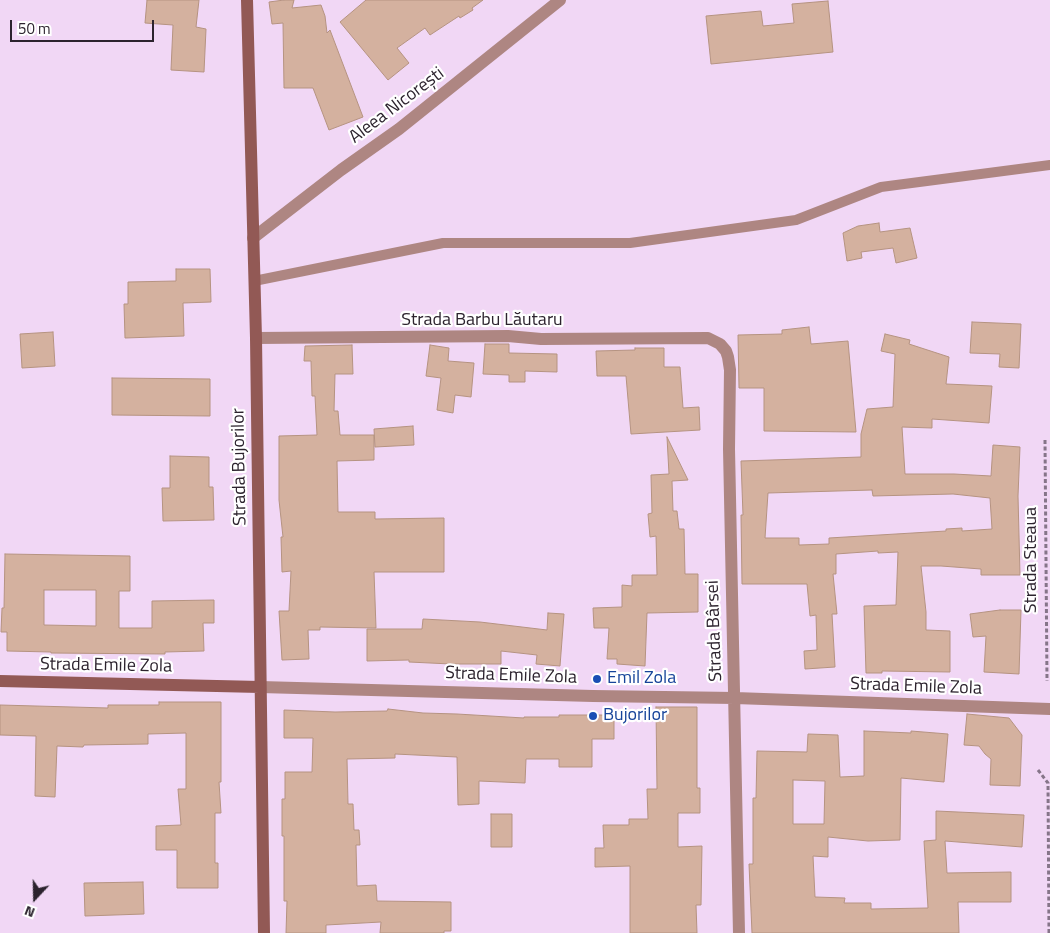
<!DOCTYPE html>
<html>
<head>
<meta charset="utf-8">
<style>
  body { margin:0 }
  #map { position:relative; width:1050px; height:933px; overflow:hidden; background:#f1d7f5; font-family:"Titillium Web",sans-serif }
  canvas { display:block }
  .north { position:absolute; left:10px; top:873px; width:50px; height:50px; -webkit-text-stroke:4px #fff; paint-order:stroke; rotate:201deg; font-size:14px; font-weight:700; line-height:20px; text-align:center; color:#2c232e }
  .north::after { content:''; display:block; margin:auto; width:18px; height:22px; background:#2c232e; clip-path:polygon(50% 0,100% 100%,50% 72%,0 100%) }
  .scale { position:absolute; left:10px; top:20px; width:144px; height:22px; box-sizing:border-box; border:2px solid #2c232e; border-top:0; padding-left:6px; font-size:15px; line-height:18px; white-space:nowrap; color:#2c232e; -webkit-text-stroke:4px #fff; paint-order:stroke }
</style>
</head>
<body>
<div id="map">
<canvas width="1050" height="933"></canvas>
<div class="north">N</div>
<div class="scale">50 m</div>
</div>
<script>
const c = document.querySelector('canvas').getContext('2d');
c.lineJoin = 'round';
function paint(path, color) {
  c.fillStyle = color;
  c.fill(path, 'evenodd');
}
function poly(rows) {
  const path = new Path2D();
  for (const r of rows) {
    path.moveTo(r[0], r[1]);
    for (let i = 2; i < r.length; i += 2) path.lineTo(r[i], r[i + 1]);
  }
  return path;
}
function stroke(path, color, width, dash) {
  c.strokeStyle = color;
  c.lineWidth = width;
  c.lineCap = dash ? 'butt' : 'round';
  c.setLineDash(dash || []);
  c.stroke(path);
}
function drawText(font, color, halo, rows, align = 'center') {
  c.font = font + ' "Titillium Web",sans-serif';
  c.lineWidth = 4.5;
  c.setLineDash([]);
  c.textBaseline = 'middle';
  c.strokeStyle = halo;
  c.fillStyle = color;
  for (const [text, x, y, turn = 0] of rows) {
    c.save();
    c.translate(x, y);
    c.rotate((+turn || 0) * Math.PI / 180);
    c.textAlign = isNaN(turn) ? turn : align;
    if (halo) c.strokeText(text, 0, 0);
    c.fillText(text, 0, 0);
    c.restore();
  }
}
const building = poly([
  [147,0,199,0,196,27,206,29,204,72,171,70,173,25,145,23,147,0],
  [284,0,294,0,292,8,321,5,325,16,327,33,330,30,363,117,329,130,313,88,284,88,283,23,272,24,269,2,284,0],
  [366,0,483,0,472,8,473,10,460,18,459,16,430,35,425,28,397,48,409,63,388,80,340,22,366,0],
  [828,1,833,52,711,64,706,16,761,11,763,26,794,23,792,4,828,1],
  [879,223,880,232,910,228,917,258,896,263,893,248,861,252,862,258,847,261,843,233,858,226,879,223],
  [176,269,210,269,211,302,183,303,184,336,125,338,124,304,128,304,128,282,176,281,176,269],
  [972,322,1021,324,1019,368,999,367,1000,354,970,353,972,322],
  [809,327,811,344,848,341,856,432,764,431,764,388,739,388,738,335,782,334,782,330,809,327],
  [53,332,55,366,22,368,20,334,53,332],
  [885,334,910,340,909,344,949,357,946,384,992,386,989,423,932,419,932,428,902,427,905,474,954,474,991,476,993,445,1020,447,1018,496,1020,575,981,575,981,569,941,566,921,566,926,612,926,630,950,631,950,672,882,671,882,673,866,673,864,606,896,605,898,552,878,553,878,551,836,554,836,574,833,574,837,614,832,614,835,667,805,669,804,651,817,650,816,615,810,616,807,584,742,584,741,515,743,515,741,461,861,457,861,434,867,409,893,407,895,354,881,351,885,334],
  [872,490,873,496,953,494,990,498,992,529,962,531,962,528,946,529,946,531,829,538,829,544,799,545,799,538,765,538,768,493,872,490],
  [485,344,509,344,509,353,557,354,557,372,525,371,525,382,509,382,509,375,483,374,485,344],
  [352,345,353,374,335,374,334,411,338,411,340,435,374,435,374,460,337,461,338,512,375,512,375,519,444,518,444,572,374,572,376,628,320,627,320,630,308,630,309,659,282,660,279,611,289,611,291,571,282,572,281,537,283,537,279,500,279,436,317,435,315,396,312,396,311,361,304,361,305,346,352,345],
  [430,345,449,348,448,361,474,363,471,397,455,395,453,413,437,410,441,378,426,376,430,345],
  [635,348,664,348,664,367,680,367,683,408,699,407,700,430,631,434,626,376,597,376,596,351,635,350,635,348],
  [112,378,210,379,210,416,112,415,112,378],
  [413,426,414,445,375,447,374,429,413,426],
  [667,437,688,480,672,481,673,511,677,511,679,529,684,529,685,574,698,574,698,612,647,613,645,666,617,664,617,659,607,659,609,628,594,628,593,608,622,607,622,585,632,586,632,575,657,575,656,536,650,537,648,514,652,513,651,475,669,474,667,437],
  [170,456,209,457,209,487,213,487,214,520,163,521,162,488,170,488,170,456],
  [5,554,130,556,130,591,119,591,119,628,152,628,152,601,214,600,214,623,203,623,204,651,165,652,165,654,51,653,51,652,7,651,7,632,1,632,2,608,4,608,5,554],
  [44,590,96,590,96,626,44,625,44,590],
  [1000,610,1021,610,1019,674,984,672,986,636,973,637,970,614,1000,610],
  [548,613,564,614,560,666,536,664,537,655,501,651,501,664,451,664,409,662,409,660,367,661,367,629,422,629,423,619,480,622,547,630,548,613],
  [159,702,221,702,221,782,219,782,221,813,215,813,215,863,218,863,218,888,177,888,177,850,156,850,156,826,181,825,178,789,186,789,186,733,148,734,148,744,84,745,83,747,57,746,55,797,35,796,36,736,0,735,0,705,108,708,108,705,159,705,159,702],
  [656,707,697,707,697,788,700,788,700,813,678,813,678,847,702,846,701,905,696,905,697,933,630,933,630,866,595,867,595,848,604,848,603,825,629,825,629,819,648,819,647,789,657,789,656,707],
  [388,709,423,713,457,714,524,718,524,717,559,717,559,715,614,715,614,739,592,739,592,767,559,767,559,759,526,759,525,783,479,781,479,804,458,805,457,757,395,754,395,758,347,759,348,804,353,804,354,830,359,830,360,845,356,845,357,886,376,885,377,901,451,902,451,931,444,931,444,933,380,933,381,922,326,925,326,933,286,933,287,901,284,901,284,836,282,836,282,799,285,799,285,772,312,772,313,738,284,738,284,710,335,712,387,711,388,709],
  [967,714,1009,718,1022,735,1020,786,990,785,991,759,985,754,979,746,964,745,967,714],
  [864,731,911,733,911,731,948,734,944,782,901,778,900,840,868,841,828,837,828,857,813,856,815,897,845,898,844,903,871,903,871,909,928,908,924,841,936,840,936,811,1024,815,1022,847,945,841,947,873,1011,872,1011,902,958,902,959,933,752,933,749,864,753,864,753,798,756,798,757,751,807,752,808,734,838,735,840,777,864,776,864,731],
  [793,780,825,781,824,824,793,824,793,780],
  [491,814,512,814,512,847,491,847,491,814],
  [143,882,144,914,85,916,84,883,143,882]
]);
paint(building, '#d4b19f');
stroke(building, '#b59381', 1);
stroke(poly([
  [1045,440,1047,681],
  [1038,770,1048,783,1049,933]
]), '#867589', 3, [4, 2.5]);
stroke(poly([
  [254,281,443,243,630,243,796,220,881,187,1050,165]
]), '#ae8682', 10);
stroke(poly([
  [253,238,341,170,399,129,560,0],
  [256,338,508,336,541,339,708,338,720,344,726,351,728,357,730,370,729,449,739,933],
  [260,687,593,696,735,698,1050,709]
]), '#ae8682', 12);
stroke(poly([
  [247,0,256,338,264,933],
  [0,681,260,687]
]), '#925955', 12);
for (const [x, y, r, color] of [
  [597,679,5,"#1a4fb4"],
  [593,716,5,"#1a4fb4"]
]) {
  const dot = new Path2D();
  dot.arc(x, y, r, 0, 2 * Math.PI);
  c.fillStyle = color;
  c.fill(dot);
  stroke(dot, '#fff', 2);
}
drawText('18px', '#2c232e', '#fff', [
  ["Aleea Nicorești",397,106,-37],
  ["Strada Barbu Lăutaru",482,321],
  ["Strada Bujorilor",240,467,-91],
  ["Strada Steaua",1032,560,-90],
  ["Strada Bârsei",715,631,-92],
  ["Strada Emile Zola",106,666,1],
  ["Strada Emile Zola",511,676,2],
  ["Strada Emile Zola",916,687,2]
]);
drawText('18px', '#164399', '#fff', [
  ["Emil Zola",607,679],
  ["Bujorilor",603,716]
], 'left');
</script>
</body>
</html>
